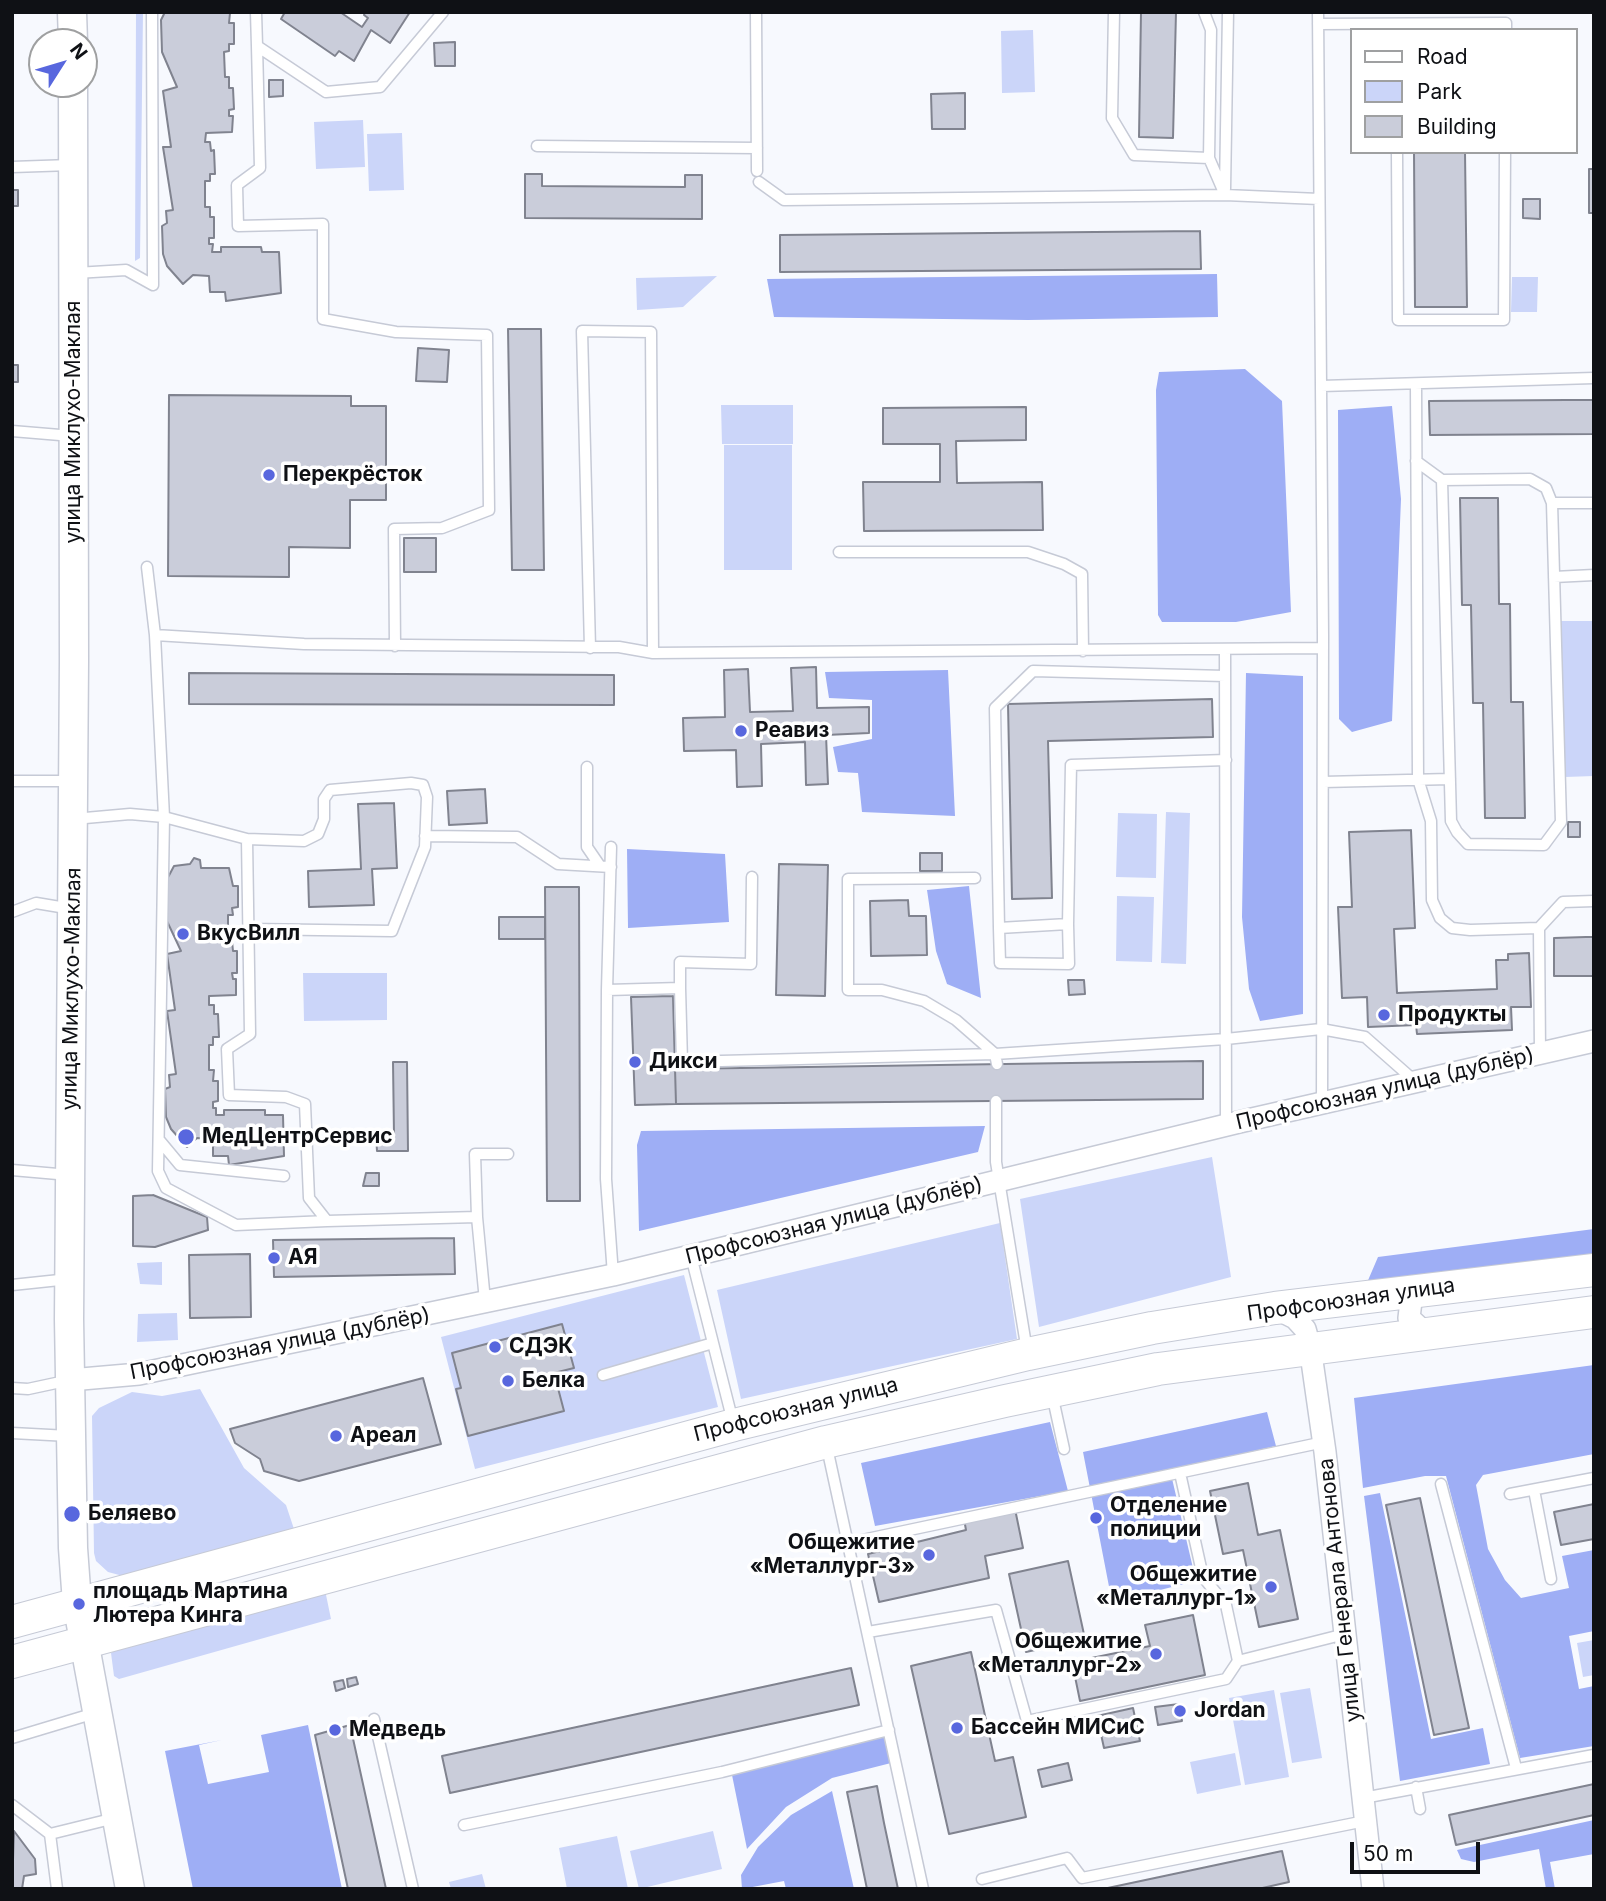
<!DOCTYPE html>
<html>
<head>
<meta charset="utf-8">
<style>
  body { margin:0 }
  #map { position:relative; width:1606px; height:1901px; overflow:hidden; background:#f7f9fe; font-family:Inter,sans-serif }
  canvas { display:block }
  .frame { position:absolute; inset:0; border:14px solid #0f1115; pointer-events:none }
  .legend { position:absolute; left:1350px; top:28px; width:228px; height:126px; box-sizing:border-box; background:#fff; border:2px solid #9fa0a1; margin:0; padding:9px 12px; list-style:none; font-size:21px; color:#0f1115 }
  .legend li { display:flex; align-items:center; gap:14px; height:35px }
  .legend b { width:35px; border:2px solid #9fa0a1 }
  .north { position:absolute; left:28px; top:28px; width:70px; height:70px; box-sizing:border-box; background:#fff; border:2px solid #9fa0a1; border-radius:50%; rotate:53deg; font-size:19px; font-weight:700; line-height:28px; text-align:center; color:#0f1115 }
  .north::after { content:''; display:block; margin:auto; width:24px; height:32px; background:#5867de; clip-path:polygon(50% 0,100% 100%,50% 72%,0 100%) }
  .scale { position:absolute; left:1350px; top:1842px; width:130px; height:32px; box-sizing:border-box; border:4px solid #0f1115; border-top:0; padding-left:9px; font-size:21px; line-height:24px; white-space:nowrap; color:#0f1115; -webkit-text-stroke:5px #fff; paint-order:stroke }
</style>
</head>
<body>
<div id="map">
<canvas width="1606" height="1901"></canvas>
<div class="frame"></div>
<ul class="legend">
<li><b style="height:9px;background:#fff"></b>Road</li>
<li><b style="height:19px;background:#cbd5f9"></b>Park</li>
<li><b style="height:19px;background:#cacdda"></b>Building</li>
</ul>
<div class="north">N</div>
<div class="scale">50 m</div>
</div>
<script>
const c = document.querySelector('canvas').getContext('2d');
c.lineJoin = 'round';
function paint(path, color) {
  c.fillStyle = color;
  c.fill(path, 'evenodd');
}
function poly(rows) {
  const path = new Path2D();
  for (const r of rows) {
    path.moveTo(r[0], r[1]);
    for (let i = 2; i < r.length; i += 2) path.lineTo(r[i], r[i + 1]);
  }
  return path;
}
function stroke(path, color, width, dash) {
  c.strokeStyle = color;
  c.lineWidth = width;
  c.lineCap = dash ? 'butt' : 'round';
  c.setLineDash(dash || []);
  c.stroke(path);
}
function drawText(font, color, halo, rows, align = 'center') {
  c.font = font + ' Inter,sans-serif';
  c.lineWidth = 7;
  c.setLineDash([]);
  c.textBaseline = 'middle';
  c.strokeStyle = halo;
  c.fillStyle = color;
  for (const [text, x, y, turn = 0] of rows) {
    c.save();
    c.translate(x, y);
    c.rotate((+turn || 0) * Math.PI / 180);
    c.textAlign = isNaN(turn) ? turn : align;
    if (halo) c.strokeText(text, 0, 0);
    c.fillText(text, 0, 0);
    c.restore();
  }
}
paint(poly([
  [136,12,143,12,140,258,135,261],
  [1033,30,1035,92,1002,93,1001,31],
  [363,120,365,167,316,169,314,122],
  [402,133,404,190,369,191,367,134],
  [717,276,683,307,637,310,636,278],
  [1512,277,1538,277,1537,312,1511,312],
  [721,405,793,405,793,444,722,444],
  [724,445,792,445,792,570,724,570],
  [1561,621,1594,621,1594,776,1565,777],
  [1166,812,1190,813,1186,964,1161,963],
  [1118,813,1157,814,1156,878,1116,877],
  [1117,896,1154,897,1152,962,1116,961],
  [303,973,387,973,387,1020,304,1021],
  [1212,1157,1231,1277,1039,1327,1020,1199],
  [1000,1223,1017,1339,741,1399,717,1290],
  [162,1262,162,1285,140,1284,137,1263],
  [684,1275,718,1407,475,1469,441,1337],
  [177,1313,178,1340,137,1342,138,1314],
  [200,1389,244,1468,286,1505,294,1529,123,1576,108,1572,96,1561,94,1553,92,1416,99,1408,132,1392,162,1396],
  [325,1590,331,1619,119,1679,114,1676,111,1653,122,1646],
  [1594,1640,1594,1675,1583,1677,1577,1643],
  [1310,1688,1322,1758,1292,1763,1280,1693],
  [1274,1690,1289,1777,1245,1785,1229,1698],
  [1235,1753,1241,1785,1197,1794,1190,1762],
  [713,1831,722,1869,639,1889,630,1851],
  [617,1836,628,1889,567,1889,559,1848],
  [482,1874,486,1889,451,1889,449,1882]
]), '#cbd5f9');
paint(poly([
  [1217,274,1218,317,1028,320,774,317,767,279],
  [1245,369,1282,401,1291,612,1236,622,1162,622,1158,615,1156,390,1159,372],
  [1392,406,1401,499,1392,721,1352,732,1339,719,1338,410],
  [948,670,955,816,862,812,858,773,838,772,833,747,872,739,872,700,829,698,825,672],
  [1246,673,1303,676,1303,1014,1260,1021,1249,989,1242,917],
  [627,849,725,854,729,922,628,928],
  [969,886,981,998,947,984,936,951,927,890],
  [985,1126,978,1152,639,1231,637,1145,641,1131],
  [1594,1229,1594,1259,1366,1285,1378,1257],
  [1594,1365,1594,1454,1483,1475,1476,1485,1488,1549,1505,1580,1521,1598,1569,1588,1562,1556,1594,1550,1594,1631,1569,1636,1579,1689,1594,1686,1594,1746,1520,1758,1446,1476,1425,1476,1363,1488,1354,1398],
  [1267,1412,1276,1446,1170,1470,1196,1581,1112,1602,1083,1452],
  [1050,1422,1068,1491,875,1526,861,1463],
  [1380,1493,1431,1739,1483,1728,1490,1764,1400,1781,1364,1496],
  [308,1725,342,1889,193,1889,165,1751,222,1740,199,1745,208,1784,269,1772,261,1735],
  [884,1736,891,1763,832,1778,786,1807,747,1849,732,1775],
  [832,1791,854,1889,786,1889,784,1881,742,1889,741,1875,758,1847,791,1815],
  [1594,1820,1594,1854,1550,1862,1555,1889,1546,1889,1539,1849,1474,1862,1461,1859,1457,1850]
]), '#9eaef5');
const building = poly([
  [165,12,230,13,229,23,234,23,234,44,229,44,229,51,224,52,225,77,229,77,229,88,233,88,234,109,229,110,229,116,233,116,232,132,206,133,205,142,210,142,211,151,214,150,215,174,210,174,210,181,205,181,205,207,210,207,210,217,214,217,214,238,209,238,209,244,213,244,212,252,221,252,221,247,261,247,262,252,279,252,281,293,226,301,225,292,210,292,209,276,193,275,183,284,167,266,163,254,162,226,167,223,166,211,173,210,163,147,171,147,163,91,177,87,162,52,161,20,165,12],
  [285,12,340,12,362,27,368,18,364,15,365,12,410,12,390,43,371,30,354,61,339,51,335,56,281,19,285,12],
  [1141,12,1176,12,1173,138,1139,137,1141,12],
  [455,42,455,66,435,66,434,43,455,42],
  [269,80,283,80,283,96,269,97,269,80],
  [965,93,965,129,932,129,931,94,965,93],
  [1414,152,1465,152,1467,307,1415,307,1414,152],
  [1589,169,1594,169,1594,213,1589,213,1589,169],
  [525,174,542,174,542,186,685,187,685,175,702,175,702,219,525,218,525,174],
  [12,190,18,190,18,206,12,206,12,190],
  [1523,199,1540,199,1540,219,1523,218,1523,199],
  [1200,231,1201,269,780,272,780,235,1200,231],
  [508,329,541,329,544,570,512,570,508,329],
  [418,348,449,350,447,382,416,381,418,348],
  [12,365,18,365,18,382,12,382,12,365],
  [169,395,351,396,351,406,386,406,386,500,350,500,350,548,289,547,289,577,168,576,169,395],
  [1566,400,1594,400,1594,434,1430,435,1429,401,1566,400],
  [1026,407,1026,440,956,441,957,483,1042,482,1043,530,864,531,863,482,940,482,940,444,883,444,883,408,1026,407],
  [1460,498,1498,498,1499,604,1510,604,1511,702,1523,702,1525,818,1485,818,1483,703,1473,703,1471,605,1462,605,1460,498],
  [404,538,436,538,436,572,404,572,404,538],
  [816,667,817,708,869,707,869,733,826,735,828,784,806,785,805,742,761,744,762,786,737,787,736,750,684,751,683,718,725,717,724,670,748,669,750,712,793,711,791,668,816,667],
  [189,673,614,675,614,705,189,704,189,673],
  [1212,699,1213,737,1048,741,1052,898,1012,899,1008,704,1212,699],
  [485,789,487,823,449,825,447,791,485,789],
  [394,803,397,868,372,869,374,905,309,907,308,871,361,869,358,804,394,803],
  [1568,822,1580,822,1580,837,1568,837,1568,822],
  [1411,830,1415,928,1394,929,1397,993,1497,989,1496,960,1508,960,1508,954,1529,953,1531,1007,1511,1007,1512,1030,1417,1034,1416,1025,1368,1027,1367,997,1342,998,1338,907,1352,907,1349,832,1411,830],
  [920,853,942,853,942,871,920,871,920,853],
  [194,858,200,860,201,868,229,868,233,886,238,886,238,907,232,908,233,915,228,915,228,941,232,941,233,951,237,951,237,973,232,973,233,979,236,979,236,995,209,996,209,1005,214,1005,214,1014,218,1014,219,1037,213,1037,213,1045,209,1045,209,1070,214,1070,213,1081,218,1081,218,1101,213,1102,213,1108,216,1108,216,1115,224,1115,224,1110,265,1110,265,1115,283,1115,284,1156,229,1165,228,1156,213,1156,213,1139,197,1138,187,1147,171,1129,166,1117,165,1089,170,1087,169,1075,176,1074,167,1011,175,1010,167,954,181,951,166,919,165,883,174,866,190,864,194,858],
  [779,864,828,865,825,996,776,995,779,864],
  [545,887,579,887,580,1201,547,1201,545,887],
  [908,900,909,916,926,916,927,955,871,956,870,901,908,900],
  [499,917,545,917,545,939,499,939,499,917],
  [1586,937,1594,937,1594,976,1554,976,1554,938,1586,937],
  [1068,980,1084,980,1085,994,1069,995,1068,980],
  [673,996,676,1104,635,1105,631,997,673,996],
  [1203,1061,1203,1099,676,1104,675,1069,1203,1061],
  [393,1062,407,1062,408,1151,377,1151,376,1135,394,1135,393,1062],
  [366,1173,379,1173,379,1186,363,1186,366,1173],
  [153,1195,207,1217,208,1230,155,1247,133,1246,133,1196,153,1195],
  [454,1238,455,1274,274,1277,273,1240,454,1238],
  [250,1254,251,1317,190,1318,189,1255,250,1254],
  [562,1324,574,1368,554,1373,564,1411,468,1436,456,1389,461,1388,452,1353,562,1324],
  [423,1378,441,1444,299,1481,264,1471,260,1459,235,1443,230,1429,423,1378],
  [1248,1483,1258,1535,1280,1530,1298,1619,1259,1627,1243,1550,1223,1554,1210,1491,1248,1483],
  [1420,1498,1469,1728,1434,1735,1386,1505,1420,1498],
  [1594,1504,1594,1539,1561,1545,1554,1512,1594,1504],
  [1015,1509,1023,1548,985,1556,989,1578,879,1602,868,1554,966,1530,964,1519,1015,1509],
  [1068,1561,1085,1639,1026,1652,1009,1574,1068,1561],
  [1193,1615,1205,1675,1080,1701,1072,1662,1150,1646,1145,1625,1193,1615],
  [971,1652,995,1761,1013,1757,1026,1817,949,1834,911,1666,971,1652],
  [851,1668,859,1705,450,1793,442,1756,851,1668],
  [356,1677,358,1684,348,1687,347,1679,356,1677],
  [343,1680,345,1688,336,1691,334,1682,343,1680],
  [1179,1704,1182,1721,1158,1725,1155,1707,1179,1704],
  [1133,1708,1140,1741,1104,1748,1097,1716,1133,1708],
  [350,1725,381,1866,386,1889,348,1889,315,1735,350,1725],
  [1068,1763,1072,1780,1042,1787,1038,1770,1068,1763],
  [1594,1784,1594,1815,1456,1845,1449,1815,1594,1784],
  [877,1786,884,1823,898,1889,867,1889,847,1792,877,1786],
  [14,1831,35,1859,36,1874,24,1876,22,1889,12,1889,14,1831],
  [1282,1851,1289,1882,1258,1889,1103,1889,1282,1851]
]);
paint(building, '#cacdda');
stroke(building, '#80838f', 2);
const service = poly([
  [256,12,257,46,326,92,380,87,443,12],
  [756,12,757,171],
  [1114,12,1112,118,1134,155,1209,158,1225,195],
  [1204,12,1211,30,1209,158],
  [1318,12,1323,636,1322,1105],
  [1318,24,1506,23,1506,30],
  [257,46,260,168,237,185,238,226,323,224,323,319,396,332,487,335,489,510,442,528,394,529,395,646],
  [537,146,757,148],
  [1397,152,1398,320,1504,320,1505,152],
  [12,167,71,165],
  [759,182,784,200,1225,195,1319,199],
  [1225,189,1228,12],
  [76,273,126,270,153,285,152,12],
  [1416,385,1418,779,1431,821,1432,900,1440,918,1452,928,1470,930,1539,928,1563,902,1594,901],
  [1321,386,1594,378],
  [12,431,72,436],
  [1416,461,1442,480,1530,479,1546,488,1552,503,1561,822,1544,845,1468,844,1457,832,1451,821,1442,480],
  [1552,503,1594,503],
  [839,552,1028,552,1064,564,1082,574,1083,651],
  [1554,577,1594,575],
  [155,635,304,644,619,647,653,653,1322,648],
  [590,648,582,331,651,332,653,653],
  [1225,650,1226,1126],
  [1225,676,1033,671,995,708,999,928,1068,924,1071,765,1226,760],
  [587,767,587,847,600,866],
  [12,781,71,781],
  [1323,782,1450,779],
  [74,819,130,814,164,817,155,635,147,567],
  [425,836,517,837,558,864,611,867],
  [247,839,250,1034,227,1049,229,1095,286,1097,305,1104,309,1198,327,1221,477,1217,485,1301],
  [611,847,607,990,680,988,682,1062,995,1054,997,1064],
  [975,878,848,879,848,990,882,990,924,1001,956,1020,995,1054,1226,1039,1321,1029,1365,1037,1416,1082],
  [12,912,36,903,72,909],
  [999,928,1000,963,1069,964,1068,924],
  [1539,928,1540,1053],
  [248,929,392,931,425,847,427,797,423,785,411,783,330,790,324,799,324,819,318,834,304,841,247,839,164,817,158,1171,166,1188,236,1225,327,1221],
  [680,988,680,962,751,964,752,877],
  [607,990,606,1179,613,1275],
  [996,1101,996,1162,1027,1351],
  [160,1141,180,1165,284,1176],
  [12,1170,69,1175],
  [477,1217,475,1154,508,1154],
  [691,1256,733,1422],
  [12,1285,69,1279],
  [603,1375,713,1343],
  [12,1388,28,1389,70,1380],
  [1052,1394,1064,1449],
  [12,1433,69,1436],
  [826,1443,923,1889],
  [1180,1473,1203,1577,1226,1605,1238,1661],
  [1441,1484,1516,1768],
  [1534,1490,1551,1579],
  [1510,1494,1594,1478],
  [848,1543,1324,1442],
  [868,1632,996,1610,1027,1721,1226,1679,1238,1661,1345,1634],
  [374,1719,413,1889],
  [12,1738,95,1713],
  [1416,1787,1420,1809],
  [1363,1798,1594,1755],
  [12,1805,50,1834,57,1889],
  [464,1825,722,1772,889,1730],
  [50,1834,115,1818],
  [982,1879,1067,1858,1082,1878,1365,1821]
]);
const minor = poly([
  [1426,1289,1411,1301,1409,1318,1422,1330,1432,1333],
  [1275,1308,1295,1318,1305,1329,1310,1347,1325,1452,1373,1889],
  [70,1380,139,1374,613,1275,1239,1122,1594,1041]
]);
const secondary = poly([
  [72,12,73,42],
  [73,84,74,661,69,1319,73,1548,77,1603,130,1889]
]);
const primary = poly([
  [12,1622,734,1425,1028,1354,1152,1328,1275,1308,1594,1270],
  [12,1662,826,1442,1005,1401,1158,1369,1594,1312]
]);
stroke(service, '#c6cad6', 13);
stroke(minor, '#c6cad6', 24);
stroke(secondary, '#c6cad6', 31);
stroke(primary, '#c6cad6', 34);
stroke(service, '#fff', 10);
stroke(minor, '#fff', 21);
stroke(secondary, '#fff', 28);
stroke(primary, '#fff', 32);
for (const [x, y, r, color] of [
  [269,475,7,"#5867de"],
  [741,731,7,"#5867de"],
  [183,934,7,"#5867de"],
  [1384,1015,7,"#5867de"],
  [635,1062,7,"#5867de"],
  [186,1137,9,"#5867de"],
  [274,1258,7,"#5867de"],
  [495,1347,7,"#5867de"],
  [508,1381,7,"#5867de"],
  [336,1436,7,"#5867de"],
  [72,1514,9,"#5867de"],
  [1096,1518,7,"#5867de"],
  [929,1555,7,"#5867de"],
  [1271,1587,7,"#5867de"],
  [79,1604,7,"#5867de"],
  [1156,1654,7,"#5867de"],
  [1180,1711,7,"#5867de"],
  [957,1728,7,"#5867de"],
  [335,1730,7,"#5867de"]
]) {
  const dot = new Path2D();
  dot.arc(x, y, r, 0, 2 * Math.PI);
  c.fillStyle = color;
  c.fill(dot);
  stroke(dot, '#fff', 2.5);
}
drawText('21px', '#0f1115', '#fff', [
  ["улица Миклухо-Маклая",74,422,-90],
  ["улица Миклухо-Маклая",72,989,-89],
  ["Профсоюзная улица (дублёр)",1385,1089,-13],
  ["Профсоюзная улица (дублёр)",834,1221,-14],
  ["Профсоюзная улица",1351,1300,-8],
  ["Профсоюзная улица (дублёр)",280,1344,-11],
  ["Профсоюзная улица",796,1410,-14],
  ["улица Генерала Антонова",1340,1590,-96]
]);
drawText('bold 21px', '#0f1115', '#fff', [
  ["Перекрёсток",283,475],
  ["Реавиз",755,731],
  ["ВкусВилл",197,934],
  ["Продукты",1398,1015],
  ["Дикси",649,1062],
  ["МедЦентрСервис",202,1137],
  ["АЯ",288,1258],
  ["СДЭК",509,1347],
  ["Белка",522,1381],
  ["Ареал",350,1436],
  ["Отделение",1110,1506],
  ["полиции",1110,1530],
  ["Беляево",88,1514],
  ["Общежитие",915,1543,"right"],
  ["«Металлург-3»",915,1567,"right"],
  ["Общежитие",1257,1575,"right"],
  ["«Металлург-1»",1257,1599,"right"],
  ["площадь Мартина",93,1592],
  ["Лютера Кинга",93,1616],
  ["Общежитие",1142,1642,"right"],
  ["«Металлург-2»",1142,1666,"right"],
  ["Jordan",1194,1711],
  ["Бассейн МИСиС",971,1728],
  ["Медведь",349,1730]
], 'left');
</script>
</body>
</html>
